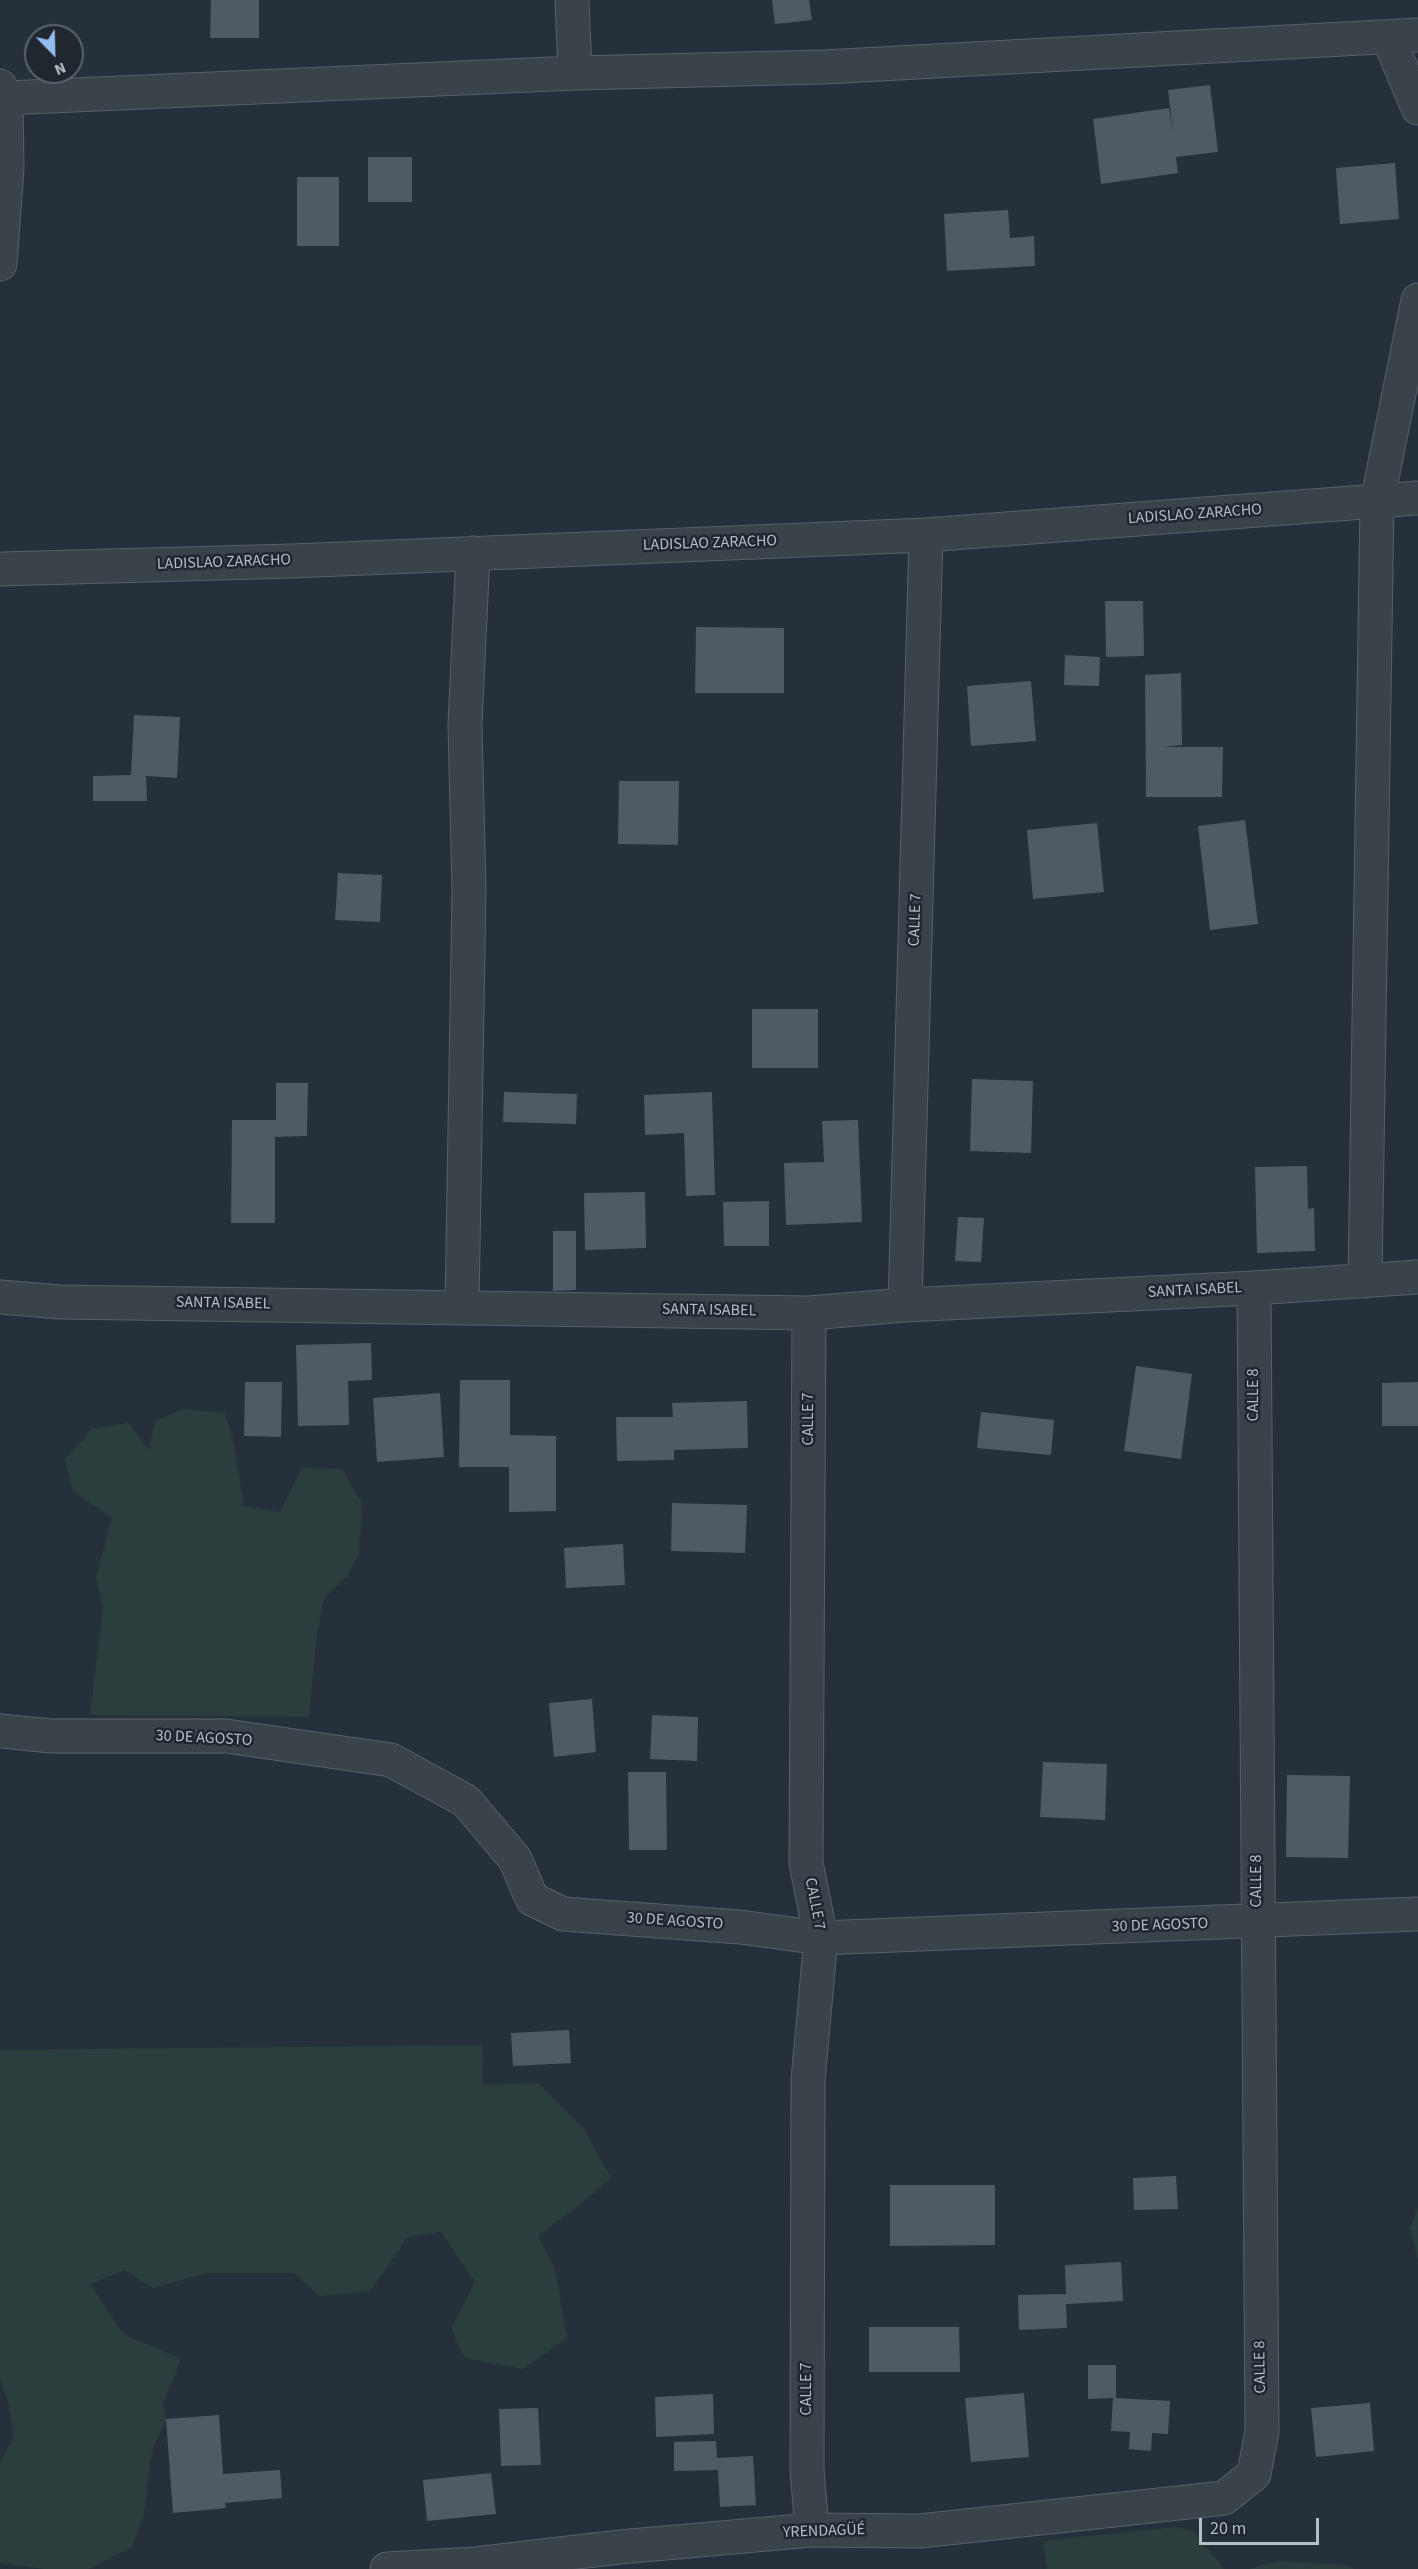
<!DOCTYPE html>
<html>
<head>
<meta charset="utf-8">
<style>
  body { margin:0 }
  #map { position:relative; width:1418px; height:2569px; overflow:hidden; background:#26303a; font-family:"Source Sans 3",sans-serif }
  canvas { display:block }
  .north { position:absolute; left:24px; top:24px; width:60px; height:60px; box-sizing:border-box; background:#1f272f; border:2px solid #5b636b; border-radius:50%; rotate:157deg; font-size:16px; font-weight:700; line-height:24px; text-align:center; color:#b5bdc6 }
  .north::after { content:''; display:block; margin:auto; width:21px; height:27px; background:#95bbec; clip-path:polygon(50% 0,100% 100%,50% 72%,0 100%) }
  .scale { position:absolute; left:1199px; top:2518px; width:120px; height:27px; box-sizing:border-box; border:3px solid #b5bdc6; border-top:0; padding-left:8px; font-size:18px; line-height:21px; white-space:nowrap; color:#b5bdc6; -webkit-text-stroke:4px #1f272f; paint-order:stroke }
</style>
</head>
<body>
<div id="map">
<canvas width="1418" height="2569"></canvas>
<div class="north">N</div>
<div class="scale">20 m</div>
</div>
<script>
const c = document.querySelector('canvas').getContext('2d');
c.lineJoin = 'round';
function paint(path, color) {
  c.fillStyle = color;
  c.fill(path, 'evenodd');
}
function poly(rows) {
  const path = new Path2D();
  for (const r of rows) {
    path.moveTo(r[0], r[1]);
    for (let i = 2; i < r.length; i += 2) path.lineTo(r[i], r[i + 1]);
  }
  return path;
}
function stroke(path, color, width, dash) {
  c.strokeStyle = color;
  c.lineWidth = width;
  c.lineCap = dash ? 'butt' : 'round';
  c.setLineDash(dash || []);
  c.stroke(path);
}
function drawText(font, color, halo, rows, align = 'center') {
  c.font = font + ' "Source Sans 3",sans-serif';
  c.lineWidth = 5;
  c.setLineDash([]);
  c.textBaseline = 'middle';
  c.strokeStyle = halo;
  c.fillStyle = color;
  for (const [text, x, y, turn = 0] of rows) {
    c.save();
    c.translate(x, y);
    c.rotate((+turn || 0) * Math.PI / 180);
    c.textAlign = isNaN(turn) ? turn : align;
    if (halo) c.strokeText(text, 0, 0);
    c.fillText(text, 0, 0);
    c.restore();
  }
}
paint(poly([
  [184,1409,225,1413,233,1439,244,1506,280,1512,302,1468,342,1469,362,1503,359,1554,347,1576,324,1598,317,1633,309,1717,90,1715,103,1606,96,1578,112,1518,73,1491,65,1460,92,1429,128,1423,149,1450,155,1421],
  [483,2045,482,2085,538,2083,583,2128,611,2177,587,2199,538,2236,555,2269,567,2338,522,2369,465,2358,451,2329,475,2282,441,2232,408,2237,370,2291,319,2296,294,2273,206,2273,153,2288,125,2270,90,2284,123,2334,181,2359,163,2403,166,2419,151,2454,144,2513,132,2547,89,2569,45,2569,0,2563,0,2462,14,2438,9,2405,0,2378,0,2050],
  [1418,2207,1418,2260,1410,2228],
  [1176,2527,1193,2531,1224,2569,1047,2569,1043,2541],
  [1277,2561,1346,2565,1354,2569,1249,2569]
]), '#2b3e3d');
paint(poly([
  [211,0,259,0,259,38,210,38],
  [772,0,809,0,812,20,775,24],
  [1210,85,1218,152,1176,157,1178,173,1101,184,1093,119,1169,108,1173,133,1168,90],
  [368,157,412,157,412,202,368,202],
  [1395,163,1399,219,1340,224,1336,168],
  [297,177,339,177,339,246,297,246],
  [1008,210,1010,238,1034,236,1035,266,947,271,944,214],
  [1105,601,1143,601,1144,656,1106,657],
  [696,627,784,628,784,693,695,693],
  [1065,655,1100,657,1099,686,1064,685],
  [1181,673,1182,745,1163,747,1223,747,1222,797,1146,797,1145,675],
  [1031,681,1036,741,971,746,967,686],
  [134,715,180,717,177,778,146,776,147,801,93,801,93,776,131,775],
  [619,781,679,781,678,845,618,844],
  [1245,820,1258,924,1210,930,1198,826],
  [1097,823,1104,892,1033,899,1027,830],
  [338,873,382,875,380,922,335,920],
  [752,1009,818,1009,818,1068,752,1068],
  [972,1079,1033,1081,1031,1153,970,1151],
  [276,1083,308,1083,307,1136,275,1137,275,1223,231,1223,232,1120,276,1120],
  [504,1092,577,1094,576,1124,503,1122],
  [712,1092,715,1195,686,1196,684,1133,645,1135,644,1095],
  [858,1120,862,1222,786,1225,784,1163,824,1162,822,1121],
  [1307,1166,1308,1209,1314,1208,1315,1251,1257,1253,1255,1167],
  [645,1192,646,1248,585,1250,584,1193],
  [769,1201,769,1246,724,1246,723,1202],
  [958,1217,984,1218,981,1262,955,1261],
  [553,1231,576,1231,576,1290,553,1291],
  [371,1343,372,1380,348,1381,349,1425,298,1426,296,1345],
  [1136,1366,1192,1374,1181,1459,1124,1451],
  [460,1380,510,1380,510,1435,556,1436,556,1511,509,1512,509,1467,459,1467],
  [245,1382,282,1382,281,1437,244,1436],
  [1418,1382,1418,1426,1382,1426,1382,1383],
  [440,1393,444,1457,377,1462,373,1398],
  [747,1401,748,1448,674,1450,674,1460,617,1461,616,1417,673,1417,672,1403],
  [981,1412,1054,1420,1051,1455,977,1448],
  [672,1503,747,1505,745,1553,671,1551],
  [623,1544,625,1585,566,1588,564,1548],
  [592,1699,596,1752,554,1757,549,1703],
  [652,1715,698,1717,697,1761,650,1759],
  [1043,1762,1107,1764,1105,1820,1040,1817],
  [628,1772,666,1772,667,1850,629,1850],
  [1287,1775,1350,1776,1348,1858,1286,1857],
  [569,2030,571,2063,513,2066,511,2033],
  [1176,2176,1178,2209,1134,2210,1133,2178],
  [890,2185,995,2185,995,2245,890,2246],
  [1121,2262,1123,2301,1066,2304,1067,2328,1019,2330,1018,2295,1066,2294,1065,2265],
  [869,2327,959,2327,960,2372,869,2372],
  [1088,2365,1116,2365,1116,2398,1170,2401,1168,2434,1152,2433,1151,2451,1129,2449,1130,2432,1111,2431,1113,2398,1088,2399],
  [1024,2393,1029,2457,971,2462,965,2398],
  [713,2394,714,2434,656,2437,655,2397],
  [1370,2403,1374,2451,1316,2457,1311,2408],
  [538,2408,541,2465,501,2466,499,2409],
  [219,2415,223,2474,280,2470,282,2498,225,2503,226,2508,173,2513,166,2419],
  [716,2441,717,2458,753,2456,756,2505,720,2507,718,2470,674,2471,674,2442],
  [491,2473,496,2514,427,2521,423,2480]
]), '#4f5a65');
const minor = poly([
  [572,0,575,73],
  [1388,37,1418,108],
  [0,86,6,98,7,168,0,264],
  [6,98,575,73,824,67,1418,35],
  [0,569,292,561,926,535,1418,498],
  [1365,1281,1377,502,1418,300],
  [0,1297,60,1302,809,1313,905,1305,1254,1288,1418,1277],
  [905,1305,926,535],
  [462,1307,469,890,465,725,473,553],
  [809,1313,806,1863,821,1938,808,2080,807,2470,812,2530],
  [0,1731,51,1736,226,1736,391,1760,466,1801,515,1859,532,1899,563,1914,740,1927,821,1938,1418,1914],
  [387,2569,475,2564,620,2547,812,2530,920,2531,1224,2498,1254,2474,1262,2431,1254,1288]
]);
stroke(minor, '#586068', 35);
stroke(minor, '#3a424a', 33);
drawText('16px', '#b5bdc6', '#1f272f', [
  ["LADISLAO ZARACHO",1195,515,-4],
  ["LADISLAO ZARACHO",710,544,-2],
  ["LADISLAO ZARACHO",224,563,-2],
  ["CALLE 7",916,920,-88],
  ["SANTA ISABEL",1195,1291,-3],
  ["SANTA ISABEL",223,1304,1],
  ["SANTA ISABEL",709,1311,1],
  ["CALLE 8",1254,1395,-90],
  ["CALLE 7",809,1419,-90],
  ["30 DE AGOSTO",204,1739,3],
  ["CALLE 8",1257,1881,-90],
  ["CALLE 7",814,1904,79],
  ["30 DE AGOSTO",675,1922,4],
  ["30 DE AGOSTO",1160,1926,-2],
  ["CALLE 8",1261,2367,-91],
  ["CALLE 7",807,2389,-90],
  ["YRENDAGÜÉ",824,2532,-2]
]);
</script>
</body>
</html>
